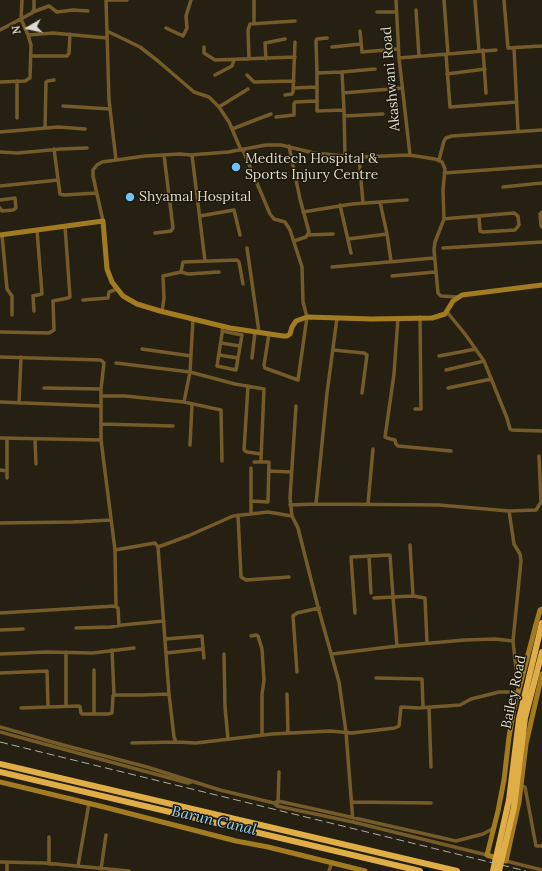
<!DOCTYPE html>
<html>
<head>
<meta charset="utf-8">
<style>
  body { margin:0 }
  #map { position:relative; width:542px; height:871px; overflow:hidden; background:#252012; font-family:Lora,serif }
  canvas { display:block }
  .north { position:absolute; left:8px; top:8px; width:40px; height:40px; -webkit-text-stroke:3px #1c1709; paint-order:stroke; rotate:261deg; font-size:11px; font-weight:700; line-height:16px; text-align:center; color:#dddad1 }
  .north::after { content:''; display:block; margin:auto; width:14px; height:18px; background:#dddad1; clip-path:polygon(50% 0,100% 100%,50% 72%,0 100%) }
</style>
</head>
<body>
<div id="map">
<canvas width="542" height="871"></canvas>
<div class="north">N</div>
</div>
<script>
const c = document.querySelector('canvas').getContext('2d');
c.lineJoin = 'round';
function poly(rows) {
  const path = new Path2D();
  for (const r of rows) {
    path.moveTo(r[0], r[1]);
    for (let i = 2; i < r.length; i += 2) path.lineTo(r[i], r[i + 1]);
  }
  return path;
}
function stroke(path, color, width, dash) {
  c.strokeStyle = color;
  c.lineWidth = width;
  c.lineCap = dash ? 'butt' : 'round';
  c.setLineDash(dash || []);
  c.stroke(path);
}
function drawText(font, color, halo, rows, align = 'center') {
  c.font = font + ' Lora,serif';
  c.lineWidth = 3;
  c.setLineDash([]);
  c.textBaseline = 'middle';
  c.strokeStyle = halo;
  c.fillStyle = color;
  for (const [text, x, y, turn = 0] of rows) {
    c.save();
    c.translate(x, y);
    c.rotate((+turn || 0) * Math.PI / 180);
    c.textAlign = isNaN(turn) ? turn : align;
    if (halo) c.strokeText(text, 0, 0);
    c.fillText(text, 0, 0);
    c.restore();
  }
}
stroke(poly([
  [418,869,428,871]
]), '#001421', 4);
stroke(poly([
  [106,0,109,100,116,160],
  [108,0,127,0],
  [254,0,254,23],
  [396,0,399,58,410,155],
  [444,0,448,54],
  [475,0,479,51],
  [504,0,508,48,542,46],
  [416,10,419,56],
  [33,12,49,6,57,12,73,10,88,11],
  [377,12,396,12],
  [166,28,183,36,187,28,186,16,191,0],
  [0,30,32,13,34,9,34,0],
  [107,31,140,47,158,61,194,92,209,97,219,107,229,122,241,150],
  [360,31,362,52,398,49],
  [28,35,53,33,107,38],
  [204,47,204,53,215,60,295,57],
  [332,47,361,44],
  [514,48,518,131],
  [483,50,486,93],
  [446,54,450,107,517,102],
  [31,56,67,56,69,53,70,34],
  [399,58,496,50],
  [249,59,248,30,250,24,295,21],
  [266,59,265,43,285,39],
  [342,72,375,69],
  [317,73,316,41,317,39,327,38],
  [447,74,485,69],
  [215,75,232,66,234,60],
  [247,75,254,82,294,81],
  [17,81,17,118],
  [0,82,25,81,30,78,31,45,28,35,21,19,22,0],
  [294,88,317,87],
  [343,93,402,88],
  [285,95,292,94,293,92,295,42],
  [63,106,110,109],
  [219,107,248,89],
  [344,110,342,72,317,73,317,111,344,110,345,156],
  [344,116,383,114],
  [276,117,294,115,294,104,295,102,317,101],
  [45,128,46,82,48,81,54,80],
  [232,129,271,114],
  [0,132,58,127,85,129],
  [289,146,300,199,309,232,306,237,294,241],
  [54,149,60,194,64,195,97,193],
  [243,150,270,214,274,219,285,222,290,230,302,267,303,302,307,317,298,380,265,368,264,365,269,334],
  [0,152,18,153,61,149,87,148],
  [192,155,205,261],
  [359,157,363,203],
  [439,160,444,141,446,138,452,136,542,130],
  [444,173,542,166],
  [0,186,58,180],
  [503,187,542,183],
  [0,200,15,198,16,208,13,210,2,211,0,208],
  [340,205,351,253],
  [303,212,352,204,407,200],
  [542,212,540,214,541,226,542,227],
  [200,216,234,210,240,235],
  [444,219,453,218,479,216,514,213,518,216,519,225,515,230,483,232,480,231,479,216],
  [103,221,93,176,93,170,97,165,102,162,145,156,180,154,190,155,228,152,266,145,281,145,314,153,345,156,359,157,409,155,435,159,442,162,445,169,443,190,444,219,435,242,434,250,438,293,441,296,458,297],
  [155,233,171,231,173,228,164,155],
  [387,234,391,261],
  [2,235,7,289,12,296,12,315],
  [308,235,333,234],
  [348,239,387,234,380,202],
  [247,248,259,332],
  [443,248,542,242],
  [332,267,434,258],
  [181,272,188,274,219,272],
  [392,276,435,272],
  [83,300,108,298,109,292,117,289],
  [34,311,33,296,42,294,37,230],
  [162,312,164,298,163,276,181,272,183,262,237,260,239,262,243,284],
  [447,312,465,334,484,361,507,418,510,429,512,430,542,431],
  [337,318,327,393,316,504,439,505,509,511,536,510,541,502,539,456],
  [398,318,394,374,385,437,387,438,395,440,396,444,398,446,451,451],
  [222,331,242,335,236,370,217,366,223,327],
  [0,332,49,333,54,330,53,301,68,298,70,297,65,226],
  [221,343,240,346],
  [142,349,191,356],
  [333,350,364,353,367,355,362,393],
  [219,355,238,358],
  [439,356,476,349],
  [0,357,100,360,102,361,104,363,101,389,101,440,115,550,155,543,158,547,169,694,174,737,176,742,196,743,272,734,330,731,352,733,395,728,399,726,401,707,418,708,460,705,471,699,499,692,518,692],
  [252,358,255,332],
  [116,363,190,372,193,319],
  [446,370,484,361],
  [248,386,244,450,247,452,261,454],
  [44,388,101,389],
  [448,388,491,379],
  [101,396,125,396,184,402,221,410,222,461],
  [0,402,101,406],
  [184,402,190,372,235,384,264,389,261,459],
  [19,403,21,357],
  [296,406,290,498,292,516,298,528,318,607,339,682,346,732,353,822],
  [415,409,421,409,420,317],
  [101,424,173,426],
  [0,438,101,440],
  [35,439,36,464],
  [190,445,192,405],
  [0,470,7,471],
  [269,471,291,472],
  [7,478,7,439],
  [251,501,268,502,269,462,254,462],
  [368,504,373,449],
  [290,505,316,504],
  [509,511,514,544,520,554,521,561,513,641,516,669,523,674],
  [251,514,251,468],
  [238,515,241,577,246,580,289,577],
  [0,523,73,522,111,520],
  [158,547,188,536,233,516,268,512,292,516],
  [115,550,116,607],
  [369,556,371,593],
  [413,596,425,598,427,643],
  [0,613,115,606,118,608,119,625],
  [355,613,351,557,390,555,393,597,413,596,410,545],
  [76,628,111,627,122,625,164,621],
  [0,630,23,629],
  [251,636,256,635,258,636,262,649,264,680,262,694,262,735],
  [165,639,202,636,203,649,166,653],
  [397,646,465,640,495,639,513,641],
  [203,649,204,658],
  [112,650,114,695],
  [0,654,46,652,93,653,134,648],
  [224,654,225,707,228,739],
  [332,654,397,646,393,597,374,598],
  [94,670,94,714],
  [297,672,293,616,297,613,319,608],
  [0,673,47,671,48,707,79,706,80,707,81,713,82,714,108,714,112,713,113,696,115,695,141,695,169,694],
  [376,678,422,679,423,707],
  [287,694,288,733],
  [66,706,66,652],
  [429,707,431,767],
  [21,708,48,707],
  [0,727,63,745,147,767,220,790,274,803,278,801,337,814,456,841,483,834,494,828],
  [0,732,188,783,191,782],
  [132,743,176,742],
  [521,786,525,787,536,846,542,846],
  [352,802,431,803],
  [274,803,277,806,353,822,487,855],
  [278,803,279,772],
  [506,861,542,870],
  [0,862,45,863,129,871],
  [49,864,49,837],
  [78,866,89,803],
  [101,869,106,835],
  [7,871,7,862],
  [329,871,332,862]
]), '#745b29', 3.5);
stroke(poly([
  [0,235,103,221,107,269,112,282,123,296,137,304,160,311,230,328,283,336,287,336,290,334,292,327,296,321,307,317,372,319,432,318,445,314,453,301,462,295,542,285],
  [542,609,540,610,535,628,514,708,509,737,504,780,498,811,487,855,506,861,519,802,526,744,542,674],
  [0,782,104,807,236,841,268,847,365,871]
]), '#a37c22', 5);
stroke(poly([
  [0,764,457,871],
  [0,772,420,871],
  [493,871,509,800,519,719,542,623],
  [499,871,514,807,525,718,542,652]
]), '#e0ae46', 6);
stroke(poly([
  [0,742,526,871]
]), '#afaca1', 1, [8, 4]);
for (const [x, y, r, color] of [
  [236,167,5,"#6dc2f3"],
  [130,197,5,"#6dc2f3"]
]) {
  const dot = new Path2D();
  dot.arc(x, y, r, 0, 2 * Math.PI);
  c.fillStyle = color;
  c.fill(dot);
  stroke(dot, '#1c1709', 1.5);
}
drawText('14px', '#dddad1', '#1c1709', [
  ["Akashwani Road",391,79,-95],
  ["Bailey Road",514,692,-78]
]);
drawText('14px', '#dddad1', '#1c1709', [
  ["Meditech Hospital &",245,159],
  ["Sports Injury Centre",245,175],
  ["Shyamal Hospital",139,197]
], 'left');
drawText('italic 15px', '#97d3f9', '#1c1709', [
  ["Barun Canal",214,821,13]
]);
</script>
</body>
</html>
